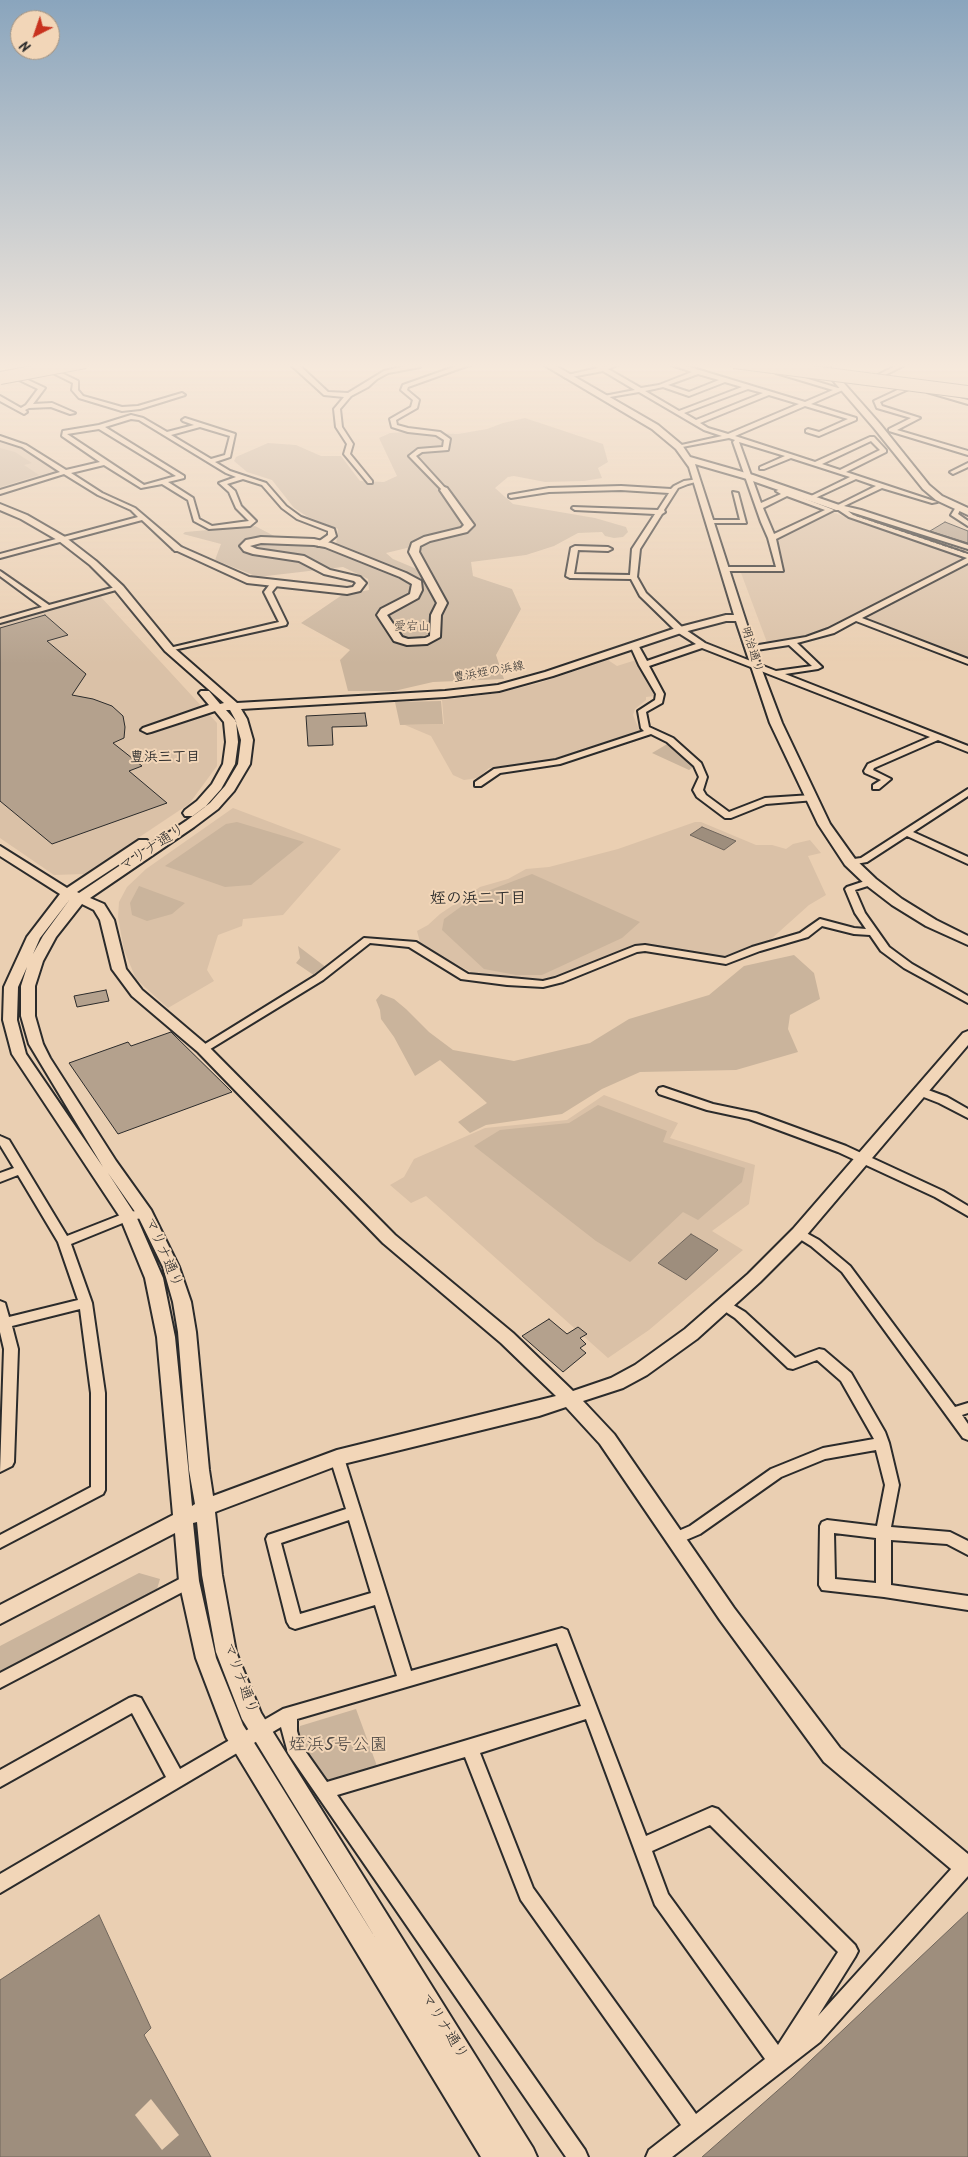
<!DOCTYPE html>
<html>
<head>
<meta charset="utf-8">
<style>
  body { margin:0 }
  #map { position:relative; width:968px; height:2157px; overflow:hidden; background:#eacfb2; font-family:Kalam,sans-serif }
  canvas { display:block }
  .north { position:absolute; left:10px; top:10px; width:50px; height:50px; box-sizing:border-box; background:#f2d6b8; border:1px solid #a29280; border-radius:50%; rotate:221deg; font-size:14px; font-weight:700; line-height:20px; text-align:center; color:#2b2b2b }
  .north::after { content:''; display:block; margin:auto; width:18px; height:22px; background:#c8321e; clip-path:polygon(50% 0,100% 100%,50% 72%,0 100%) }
</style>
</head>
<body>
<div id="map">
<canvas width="968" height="2157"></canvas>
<div class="north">N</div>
</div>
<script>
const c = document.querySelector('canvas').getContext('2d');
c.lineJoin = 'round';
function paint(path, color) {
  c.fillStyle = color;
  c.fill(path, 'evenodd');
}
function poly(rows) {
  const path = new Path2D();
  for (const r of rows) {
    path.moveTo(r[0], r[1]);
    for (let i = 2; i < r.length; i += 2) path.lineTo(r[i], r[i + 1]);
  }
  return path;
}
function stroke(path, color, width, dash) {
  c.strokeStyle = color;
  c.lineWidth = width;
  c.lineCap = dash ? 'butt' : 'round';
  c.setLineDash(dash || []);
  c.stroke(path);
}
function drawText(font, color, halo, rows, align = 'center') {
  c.font = font + ' Kalam,"Klee One",sans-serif';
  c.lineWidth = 4;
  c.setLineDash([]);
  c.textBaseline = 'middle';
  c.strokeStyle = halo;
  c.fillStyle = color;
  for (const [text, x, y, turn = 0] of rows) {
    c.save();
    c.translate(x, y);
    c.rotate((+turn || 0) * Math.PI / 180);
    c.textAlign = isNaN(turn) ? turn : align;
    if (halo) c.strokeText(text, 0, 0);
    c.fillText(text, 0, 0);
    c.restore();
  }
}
paint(poly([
  [0,441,20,448,58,471,0,490],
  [831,512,968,559,968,660,854,616,829,629,768,645,741,573,783,572,784,571,774,539],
  [100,596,217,723,217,766,189,804,84,874,54,875,0,838,0,624],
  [608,660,617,666,636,660,655,696,646,697,646,700,635,709,633,715,640,732,546,761,489,768,478,778,464,780,453,775,431,736,405,725,444,724,442,700,499,693,539,683],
  [233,808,341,849,283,915,243,919,242,926,218,935,207,970,214,981,168,1008,136,979,124,950,118,917,119,902,127,887,146,869],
  [695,822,701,822,756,845,772,845,786,849,793,844,810,840,821,853,808,856,826,895,809,905,770,940,726,958,644,945,541,982,477,975,432,952,420,942,417,931,428,925,440,914,480,887,508,879,526,869,549,867,618,849],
  [604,1095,678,1123,670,1138,755,1165,749,1204,712,1231,743,1250,649,1330,608,1358,426,1196,411,1203,390,1185,404,1177,414,1159,485,1128,567,1120]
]), '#dac1a7');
paint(poly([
  [525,418,603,444,608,462,598,468,602,478,584,481,545,482,514,476,508,477,495,488,513,504,595,518,626,527,628,532,623,537,614,538,605,536,602,532,578,533,554,546,526,555,471,562,473,576,512,589,521,609,496,655,504,679,433,682,394,691,348,691,340,660,350,650,301,623,342,595,369,590,368,579,343,567,258,577,215,560,221,544,183,534,185,532,255,526,280,539,336,545,338,529,308,517,294,508,272,480,247,472,234,461,236,457,268,443,296,445,321,456,341,456,360,481,384,482,397,476,379,438,390,433,405,432,458,434,487,429,503,423],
  [407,548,419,570,393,559,386,553],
  [0,448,15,452,32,463,24,465,39,475,0,487],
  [441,701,443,724,400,725,395,702],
  [669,743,695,766,689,770,652,753],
  [237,822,304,842,251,885,225,887,165,866,226,824],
  [532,874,640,922,622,938,542,975,516,975,484,969,442,930,444,919,477,895],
  [139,886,185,903,172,914,147,921,132,915,130,903],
  [298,946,327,968,315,976,296,963,300,958],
  [794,955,814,973,820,999,790,1015,788,1029,798,1052,736,1070,640,1072,602,1089,562,1114,486,1125,470,1133,458,1122,487,1103,440,1060,415,1076,394,1037,381,1019,380,1010,376,1000,381,994,394,999,406,1009,429,1032,453,1050,514,1061,590,1043,629,1019,709,995,744,966],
  [598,1105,667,1131,663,1142,745,1168,742,1182,698,1220,683,1212,630,1262,596,1241,474,1146,500,1130,569,1123],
  [139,1573,160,1579,157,1589,0,1674,0,1646],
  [356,1709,377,1766,325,1781,296,1740,300,1726]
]), '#cab49c');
const water = poly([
  [702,827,736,841,724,850,690,835,702,827],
  [691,1234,718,1250,686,1280,658,1263,691,1234],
  [968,1912,968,2157,702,2157,793,2077,968,1912],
  [99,1915,151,2028,144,2035,211,2157,0,2157,0,1980,99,1915]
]);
paint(water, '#9e8e7d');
stroke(water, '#70665c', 1);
paint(poly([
  [151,2099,179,2135,162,2150,135,2115]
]), '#eacfb2');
const building = poly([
  [945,522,968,531,968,543,930,531,945,522],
  [45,615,68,635,47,641,86,674,72,695,93,699,112,706,123,716,125,727,124,738,113,743,142,766,129,771,167,803,52,844,0,801,0,628,45,615],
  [365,713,367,726,332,727,333,745,308,746,306,716,365,713],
  [106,990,109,1001,77,1007,74,996,106,990],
  [171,1032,232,1092,118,1134,69,1063,128,1042,131,1046,171,1032],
  [549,1319,567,1334,578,1327,587,1334,580,1338,586,1344,580,1348,586,1353,563,1372,522,1336,549,1319]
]);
paint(building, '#b4a18d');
stroke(building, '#2b2b2b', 1);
const minor = poly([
  [290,362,314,362,299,365,328,392,348,393,384,371,422,362,420,367,388,373,377,379,368,387,351,396,340,409,342,427,353,444,350,454,372,481,372,483,368,483,344,454,347,444,336,427,334,409,344,397,324,395,291,365,290,362],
  [468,362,478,362,408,387,407,390,419,400,417,408,396,420,397,425,408,428,440,432,450,439,448,450,422,452,416,456,446,489,447,490,444,492,409,456,418,449,443,447,444,440,436,435,408,432,392,427,390,419,411,407,413,400,401,390,403,385,468,362],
  [589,362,597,362,604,367,616,362,625,362,608,369,641,388,659,385,692,372,663,362,673,362,805,402,833,390,776,373,779,367,784,368,782,371,838,388,845,387,845,389,811,404,856,418,856,420,819,436,806,432,806,430,808,429,819,432,848,419,805,406,735,436,815,462,870,437,874,437,886,450,886,452,846,472,937,502,932,503,882,488,844,506,861,510,968,545,968,549,848,511,853,515,968,554,968,563,862,618,968,659,968,664,856,621,834,633,797,643,822,667,818,669,785,674,968,746,968,752,938,740,874,768,873,770,891,779,879,789,873,789,873,785,881,780,865,773,864,771,868,764,930,737,702,648,649,666,664,694,662,703,646,712,649,727,673,738,701,763,707,777,703,790,706,795,729,812,765,798,812,795,817,798,815,800,766,804,731,818,725,818,697,797,693,790,699,777,694,766,667,742,651,734,560,764,500,773,481,786,475,786,475,782,494,769,556,760,644,731,641,728,638,711,655,700,656,694,639,665,630,645,637,643,647,661,696,644,677,632,640,596,631,579,570,578,566,576,571,548,575,546,608,547,612,549,608,551,578,550,574,574,630,575,632,549,655,514,575,510,572,508,573,507,658,510,669,493,621,490,549,492,511,498,509,497,509,495,549,488,621,486,671,489,674,486,684,481,699,479,699,481,688,484,678,488,664,510,665,512,662,514,640,549,637,577,646,593,683,628,705,643,776,671,812,666,789,645,750,651,746,649,747,647,806,637,828,629,967,558,849,517,834,507,876,486,856,479,813,499,809,499,809,497,850,477,791,458,764,469,760,469,760,467,785,456,739,442,761,503,781,494,776,491,785,487,788,489,785,491,834,510,776,539,783,571,722,571,721,569,725,567,776,567,768,538,761,522,733,442,735,440,729,438,677,448,677,446,722,436,704,430,639,392,604,398,604,396,635,390,603,371,566,378,563,376,598,368,589,362],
  [698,374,719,380,689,392,668,385,698,374],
  [725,382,742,387,679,411,645,391,663,387,689,396,725,382],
  [748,389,763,393,696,420,684,413,748,389],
  [769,395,799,404,728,434,708,428,700,423,769,395],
  [871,441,880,450,840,470,822,464,871,441],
  [787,496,825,510,774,534,763,508,787,496],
  [903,362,911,362,881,377,876,376,903,362],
  [47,366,78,381,78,390,83,396,122,407,138,406,182,393,185,395,140,409,122,411,79,398,72,390,73,383,45,369,47,366],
  [13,373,45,388,33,404,52,403,75,413,70,414,51,407,29,408,25,410,27,412,24,414,0,401,0,396,21,408,26,405,38,389,11,376,11,374,13,373],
  [908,383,913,384,911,388,880,402,882,406,920,418,897,430,968,451,968,455,889,431,889,429,911,418,877,408,874,401,906,386,908,383],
  [927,390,968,400,968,404,927,392,927,390],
  [131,415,143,418,167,432,194,425,183,421,182,420,185,418,235,434,230,457,215,462,230,471,266,483,286,506,301,517,334,529,336,536,324,546,318,546,318,542,328,535,328,531,297,519,282,508,262,485,243,479,227,484,235,491,241,506,256,521,250,526,209,529,194,521,188,500,162,484,141,488,104,465,71,473,102,493,135,508,181,547,181,551,175,551,142,520,0,558,0,554,138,517,131,510,98,495,64,474,0,494,0,490,60,472,22,447,0,440,0,436,26,445,66,470,100,462,62,436,63,431,99,425,131,415],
  [131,419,139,420,226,473,236,477,219,483,229,492,236,508,249,521,212,526,199,519,193,498,168,482,184,478,184,476,105,427,131,419],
  [200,427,230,436,225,455,211,459,171,435,200,427],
  [99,429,176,476,144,485,67,434,99,429],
  [968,463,968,467,953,474,950,472,968,463],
  [733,492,738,493,746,523,709,523,709,521,711,520,740,520,733,492],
  [958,506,961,508,958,514,968,521,968,526,951,515,956,507,958,506],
  [0,571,49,605,119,586,123,588,0,623,0,619,42,607,0,576,0,571],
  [273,580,280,582,272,592,287,623,286,625,169,651,165,649,279,622,264,592,273,580],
  [968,789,968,796,913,832,968,857,968,864,907,836,867,862,850,865,845,862,847,860,861,858,968,789],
  [871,879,874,880,876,882,874,884,855,890,865,913,889,947,912,964,968,996,968,1003,904,968,881,951,870,935,854,934,822,926,808,937,760,951,726,964,645,951,637,952,563,982,543,987,507,985,461,979,409,947,370,943,323,980,207,1051,199,1051,197,1049,315,976,364,938,416,942,468,974,543,981,555,978,635,946,645,945,725,958,752,947,800,933,820,919,854,928,866,929,855,913,845,889,847,887,871,879],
  [663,1087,713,1104,756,1113,846,1146,943,1191,968,1206,968,1216,935,1197,838,1152,749,1119,707,1110,659,1094,657,1091,659,1088,663,1087],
  [920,1087,947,1097,968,1109,968,1118,939,1103,916,1094,914,1091,916,1088,920,1087],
  [0,1136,9,1140,67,1236,128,1212,145,1210,149,1211,151,1214,149,1217,130,1220,71,1244,92,1303,105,1393,105,1490,103,1494,0,1548,0,1535,91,1487,91,1393,80,1309,12,1326,18,1349,14,1462,12,1466,0,1472,4,1349,0,1332,0,1301,5,1303,9,1317,78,1300,58,1242,18,1175,0,1182,0,1173,14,1168,0,1145,0,1136],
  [799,1229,819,1240,850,1266,955,1407,968,1403,968,1413,962,1415,968,1424,968,1440,963,1438,842,1272,811,1246,795,1236,793,1233,795,1230,799,1229],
  [725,1300,745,1312,795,1358,819,1349,824,1350,851,1373,885,1432,889,1443,899,1485,891,1527,950,1532,968,1541,968,1555,947,1544,891,1540,891,1585,968,1596,968,1610,884,1597,822,1590,819,1585,820,1526,822,1522,827,1520,877,1526,885,1485,876,1450,825,1459,781,1477,700,1534,674,1545,669,1543,667,1539,669,1535,690,1526,771,1469,823,1448,874,1439,841,1381,817,1360,793,1369,788,1368,735,1318,720,1308,719,1305,720,1302,725,1300],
  [834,1533,876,1538,876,1583,835,1579,834,1533],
  [337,1452,342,1454,344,1458,411,1671,562,1628,567,1630,646,1836,712,1807,718,1809,855,1945,858,1951,855,1957,818,2016,962,1857,968,1854,968,1876,820,2042,672,2157,646,2157,649,2150,681,2125,521,1900,465,1757,337,1795,585,2150,588,2157,566,2157,288,1753,281,1727,0,1893,0,1874,166,1777,132,1713,0,1787,0,1770,129,1698,135,1696,141,1698,180,1769,283,1709,397,1676,375,1605,295,1629,290,1627,287,1622,266,1539,268,1535,346,1509,330,1458,332,1454,337,1452],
  [349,1520,371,1593,300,1614,281,1543,349,1520],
  [557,1643,581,1706,327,1782,301,1745,297,1731,297,1719,557,1643],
  [586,1719,655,1905,765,2059,696,2114,533,1888,480,1753,586,1719],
  [710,1825,838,1952,778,2045,668,1894,652,1851,710,1825],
  [189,1574,194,1576,197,1581,194,1586,0,1688,0,1673,189,1574]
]);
const tertiary = poly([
  [539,362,549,362,658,425,682,445,690,457,753,475,842,506,842,510,836,510,747,479,695,464,760,665,782,723,830,824,855,859,876,879,902,899,936,920,968,936,968,945,926,926,892,905,866,885,845,865,818,824,770,723,736,621,726,621,684,632,553,676,499,691,445,697,241,709,247,719,253,740,250,764,234,791,218,809,194,827,90,898,104,904,114,920,126,969,142,990,208,1046,395,1235,513,1333,573,1391,611,1378,635,1365,685,1329,748,1274,793,1229,963,1033,968,1031,968,1045,805,1237,760,1282,697,1339,647,1375,623,1388,583,1401,614,1434,734,1608,840,1748,968,1854,968,1876,965,1877,957,1874,824,1762,720,1620,600,1444,566,1407,539,1416,339,1465,215,1512,222,1575,236,1652,261,1713,533,2148,537,2157,481,2157,226,1737,196,1658,179,1581,175,1533,0,1624,0,1605,173,1515,157,1337,145,1278,120,1217,12,1054,3,1020,4,987,27,937,60,894,0,856,0,846,67,888,139,840,147,840,149,843,147,846,77,892,79,893,186,821,210,803,225,786,238,764,241,740,235,719,230,710,226,710,236,721,238,742,235,764,221,789,205,807,193,816,185,816,183,813,185,810,197,801,212,784,223,764,226,742,224,722,215,711,151,732,147,733,141,730,143,728,209,705,199,693,201,691,209,691,220,704,224,703,165,651,115,590,90,565,59,541,21,519,0,510,0,504,27,515,65,537,96,561,123,586,173,647,237,703,445,691,498,685,545,672,676,628,726,615,734,615,689,467,676,449,652,429,539,362],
  [70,899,43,936,33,954,40,938,70,899],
  [82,904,94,910,100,920,112,969,132,996,198,1052,383,1243,501,1343,556,1396,337,1450,213,1496,209,1470,196,1332,191,1302,179,1267,151,1210,116,1161,50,1058,43,1044,35,1016,35,986,43,961,56,937,82,904],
  [27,967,21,986,21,1016,29,1044,103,1167,26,1054,17,1020,18,987,27,967],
  [108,1173,138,1216,163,1267,173,1302,178,1332,189,1470,195,1504,192,1506,175,1337,163,1278,136,1216,108,1173],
  [197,1522,202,1575,216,1652,242,1719,376,1939,243,1725,216,1658,199,1581,193,1523,197,1522],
  [817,362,825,362,880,424,929,485,942,496,968,508,968,515,936,500,923,489,874,428,817,362],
  [444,487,447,488,474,525,467,532,430,541,420,546,419,552,447,603,441,615,440,637,427,644,407,645,394,641,377,615,381,609,410,594,412,584,400,577,325,547,314,545,261,543,250,546,257,549,304,556,330,570,360,577,366,583,360,591,347,594,247,583,173,549,175,547,181,547,249,577,347,588,353,587,356,583,354,581,324,574,299,561,253,554,244,551,240,546,246,540,261,537,314,539,331,543,406,573,421,581,422,590,418,598,387,615,402,637,408,639,425,638,430,636,431,615,437,603,409,552,412,543,424,537,461,528,464,525,440,490,444,487]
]);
stroke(minor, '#2b2b2b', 4);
stroke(tertiary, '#2b2b2b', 4);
paint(minor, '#f2d6b8');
paint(tertiary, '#f2d6b8');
stroke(poly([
  [856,515,968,553]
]), '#2b2b2b', 2, [4.5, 2]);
const motorwayBridge = poly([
  [734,362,968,392],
  [0,378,85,362]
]);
stroke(motorwayBridge, '#2b2b2b', 14, []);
stroke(motorwayBridge, '#f2d6b8', 12);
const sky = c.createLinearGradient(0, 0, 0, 664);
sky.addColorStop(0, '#8aa5bd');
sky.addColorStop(0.55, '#f6e9dc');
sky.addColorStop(1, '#f6e9dc00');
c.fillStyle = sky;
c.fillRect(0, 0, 968, 664);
drawText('12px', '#4b4642', '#f2d6b8', [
  ["愛宕山",412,628]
]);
drawText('12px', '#2b2b2b', '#f2d6b8', [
  ["明治通り",751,650,73],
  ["豊浜姪の浜線",489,673,-10]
]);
drawText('bold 14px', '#2b2b2b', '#f2d6b8', [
  ["豊浜三丁目",165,759]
]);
drawText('15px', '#2b2b2b', '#f2d6b8', [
  ["マリナ通り",153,849,-33],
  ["マリナ通り",162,1253,67],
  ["マリナ通り",239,1679,70],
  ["マリナ通り",443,2027,58]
]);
drawText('bold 16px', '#2b2b2b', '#f2d6b8', [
  ["姪の浜二丁目",478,900]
]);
drawText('18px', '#4b4642', '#f2d6b8', [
  ["姪浜5号公園",338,1747]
]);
</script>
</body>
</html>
